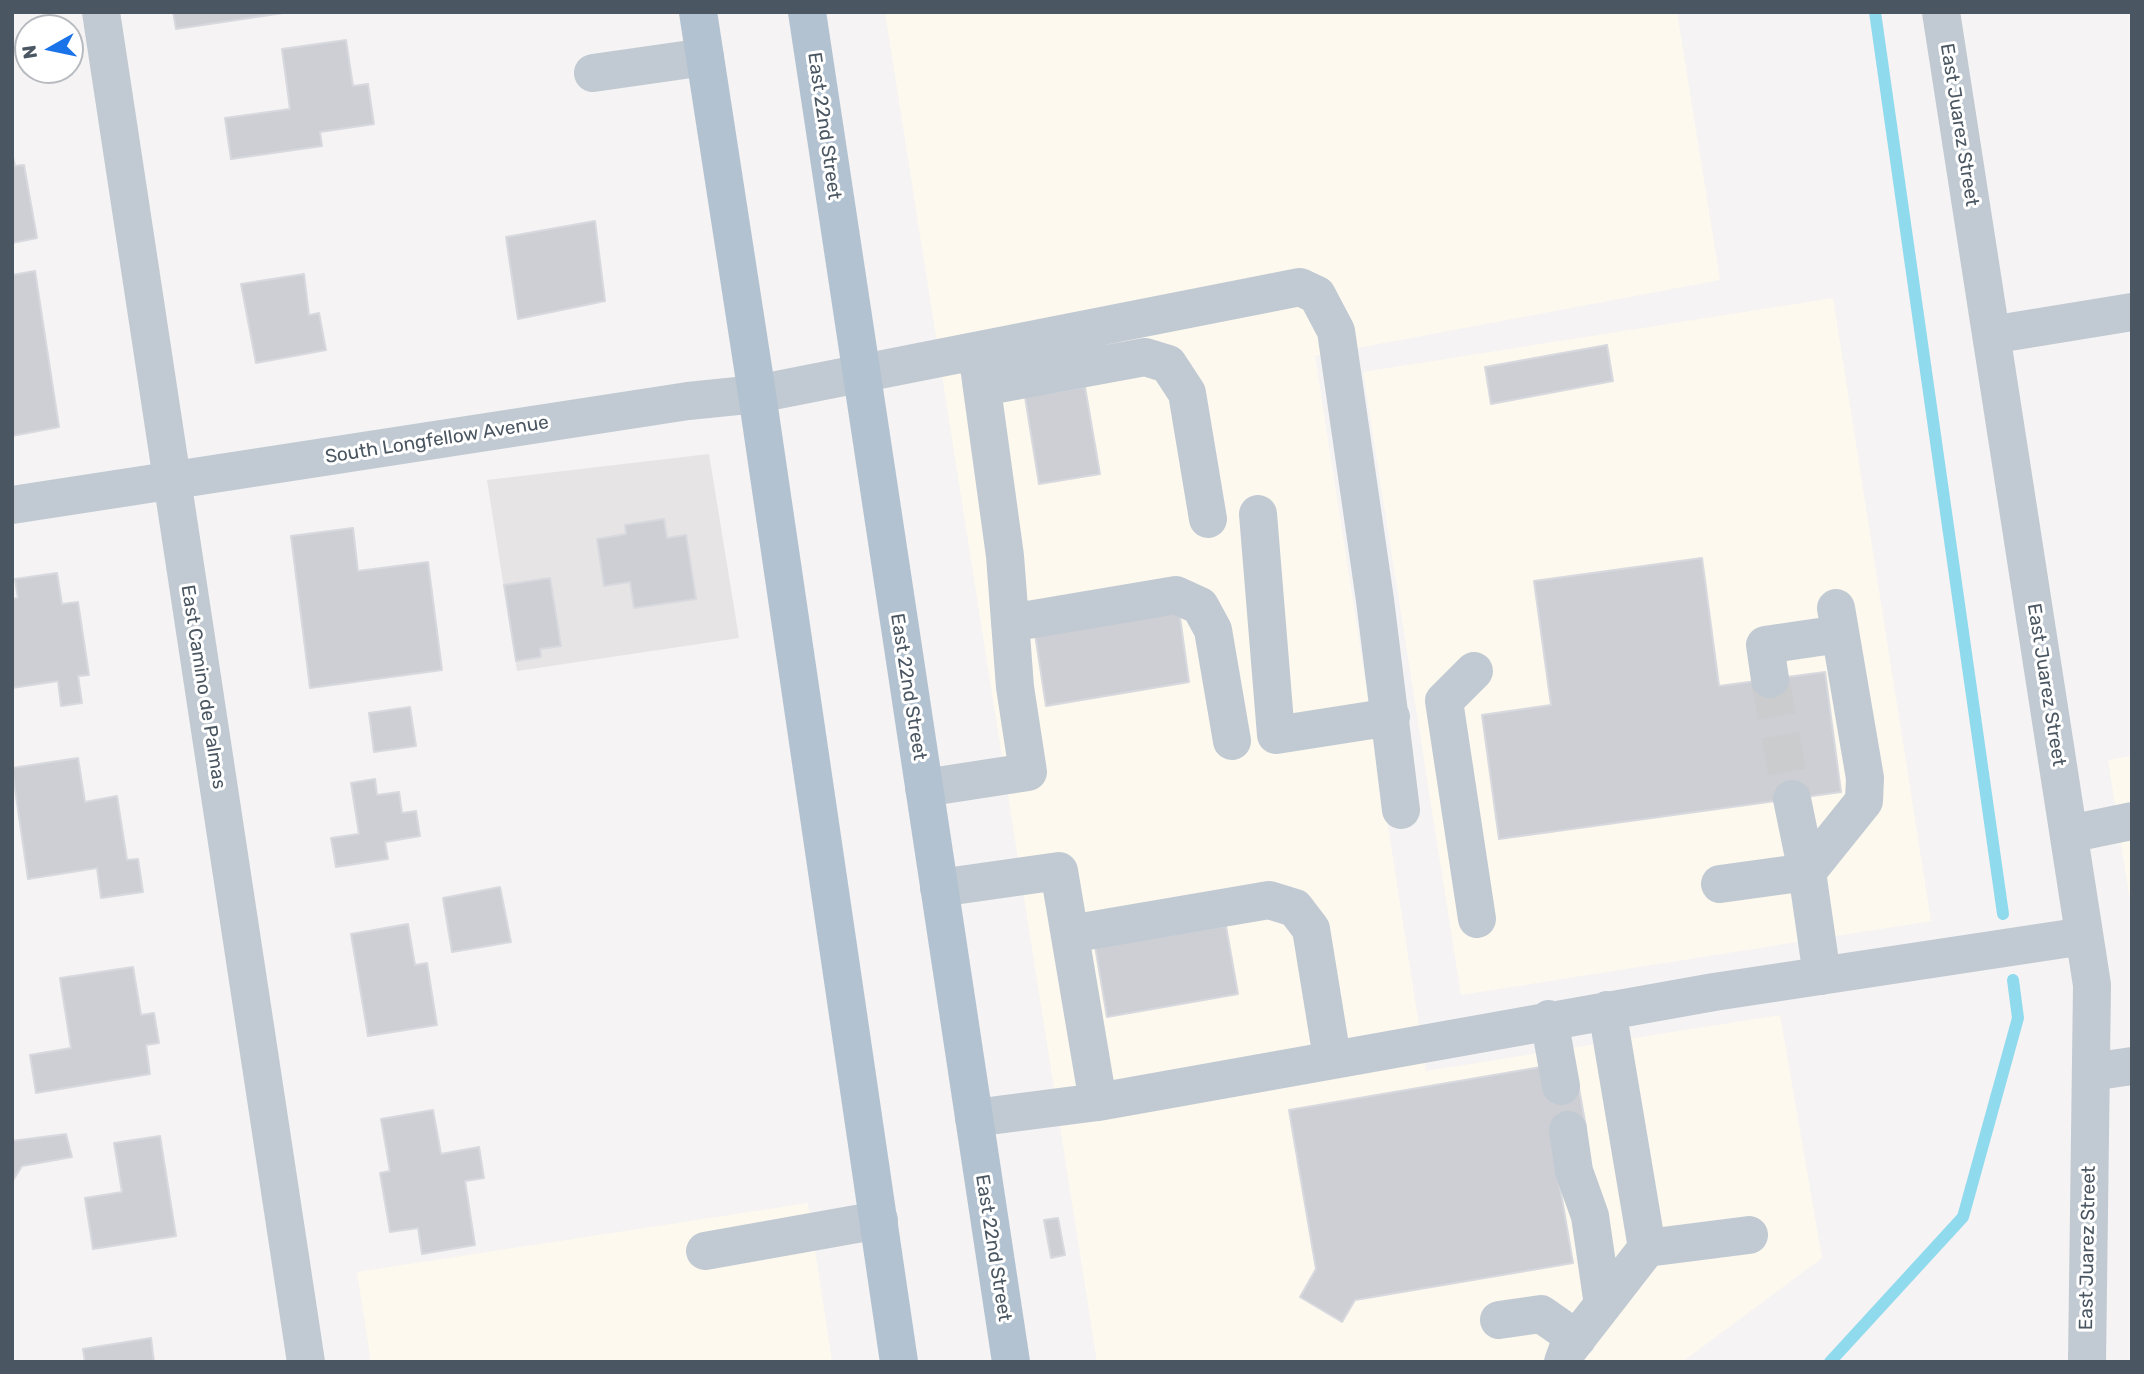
<!DOCTYPE html>
<html>
<head>
<meta charset="utf-8">
<style>
  body { margin:0 }
  #map { position:relative; width:2144px; height:1374px; overflow:hidden; background:#f5f3f3; font-family:Rubik,sans-serif }
  canvas { display:block }
  .frame { position:absolute; inset:0; border:14px solid #4a5661; pointer-events:none }
  .north { position:absolute; left:14px; top:14px; width:70px; height:70px; box-sizing:border-box; background:#fff; border:2px solid #b7bbc0; border-radius:50%; rotate:261deg; font-size:19px; font-weight:700; line-height:28px; text-align:center; color:#4a5661 }
  .north::after { content:''; display:block; margin:auto; width:24px; height:32px; background:#1a73e8; clip-path:polygon(50% 0,100% 100%,50% 72%,0 100%) }
</style>
</head>
<body>
<div id="map">
<canvas width="2144" height="1374"></canvas>
<div class="frame"></div>
<div class="north">N</div>
</div>
<script>
const c = document.querySelector('canvas').getContext('2d');
c.lineJoin = 'round';
function paint(path, color) {
  c.fillStyle = color;
  c.fill(path, 'evenodd');
}
function poly(rows) {
  const path = new Path2D();
  for (const r of rows) {
    path.moveTo(r[0], r[1]);
    for (let i = 2; i < r.length; i += 2) path.lineTo(r[i], r[i + 1]);
  }
  return path;
}
function stroke(path, color, width, dash) {
  c.strokeStyle = color;
  c.lineWidth = width;
  c.lineCap = dash ? 'butt' : 'round';
  c.setLineDash(dash || []);
  c.stroke(path);
}
function drawText(font, color, halo, rows, align = 'center') {
  c.font = font + ' Rubik,sans-serif';
  c.lineWidth = 6;
  c.setLineDash([]);
  c.textBaseline = 'middle';
  c.strokeStyle = halo;
  c.fillStyle = color;
  for (const [text, x, y, turn = 0] of rows) {
    c.save();
    c.translate(x, y);
    c.rotate((+turn || 0) * Math.PI / 180);
    c.textAlign = isNaN(turn) ? turn : align;
    if (halo) c.strokeText(text, 0, 0);
    c.fillText(text, 0, 0);
    c.restore();
  }
}
paint(poly([
  [885,12,1677,12,1720,280,1315,356,1426,1071,1780,1015,1822,1258,1682,1362,1097,1362],
  [1833,298,1931,921,1461,995,1363,372],
  [2132,756,2132,914,2108,760],
  [808,1203,832,1362,371,1362,357,1272]
]), '#fdf9ef');
paint(poly([
  [709,454,739,638,517,671,487,480]
]), '#e6e4e5');
stroke(poly([
  [1875,12,2003,914],
  [1830,1362,1963,1217,2018,1018,2013,980]
]), '#90daee', 12);
const building = poly([
  [173,12,290,12,176,29,173,12],
  [346,40,353,86,368,84,374,124,320,132,322,146,231,159,225,118,290,109,282,49,346,40],
  [12,153,15,166,24,165,37,238,12,243,12,153],
  [595,221,605,301,518,319,506,237,595,221],
  [35,271,59,427,12,436,12,275,35,271],
  [304,274,309,315,319,313,326,350,256,363,241,284,304,274],
  [1607,345,1613,381,1491,404,1485,367,1607,345],
  [1085,387,1100,474,1039,484,1025,397,1085,387],
  [664,519,667,538,686,535,696,599,634,608,630,582,604,586,597,539,626,534,625,525,664,519],
  [353,528,358,571,428,562,442,670,310,688,291,536,353,528],
  [1702,558,1719,686,1825,672,1841,792,1499,839,1482,715,1551,705,1534,581,1702,558],
  [57,573,62,604,78,602,89,675,78,676,82,703,61,706,58,681,12,688,12,599,18,598,15,579,57,573],
  [550,578,561,646,540,649,541,657,516,661,504,585,550,578],
  [1179,610,1189,682,1046,706,1035,634,1179,610],
  [410,707,416,746,374,752,369,713,410,707],
  [78,758,85,802,117,796,127,860,138,859,143,892,101,898,97,868,28,879,12,768,78,758],
  [375,779,377,795,399,792,402,813,416,811,420,836,385,842,388,859,336,867,331,838,359,834,351,783,375,779],
  [500,887,511,942,452,952,443,898,500,887],
  [408,924,415,965,427,963,437,1025,368,1036,351,934,408,924],
  [1226,926,1238,994,1107,1017,1095,946,1226,926],
  [133,967,141,1015,154,1013,159,1043,146,1045,150,1074,36,1093,30,1055,71,1048,60,978,133,967],
  [1541,1067,1578,1083,1586,1127,1551,1134,1573,1263,1355,1300,1342,1322,1300,1297,1316,1269,1289,1110,1541,1067],
  [433,1110,441,1154,479,1147,484,1178,465,1181,475,1245,422,1254,418,1228,390,1232,380,1173,390,1171,381,1119,433,1110],
  [66,1134,72,1157,22,1166,12,1182,12,1141,66,1134],
  [160,1136,176,1236,93,1249,85,1198,122,1192,114,1143,160,1136],
  [1058,1218,1065,1255,1051,1258,1044,1220,1058,1218],
  [151,1338,154,1362,85,1362,83,1349,151,1338]
]);
paint(building, '#cdcfd5');
stroke(building, '#d7d9de', 2);
stroke(poly([
  [1770,679,1792,799]
]), '#caccce', 38, [38, 19]);
stroke(poly([
  [101,12,306,1362],
  [1941,12,2092,985,2087,1362],
  [593,73,705,57],
  [1991,335,2132,312],
  [982,387,1145,357,1168,364,1187,393,1208,519],
  [12,505,688,401,757,394,1300,287,1317,295,1336,331,1375,600,1401,810],
  [1258,514,1276,735,1391,717],
  [1010,623,1176,595,1200,606,1213,630,1232,741],
  [1474,671,1444,701,1477,919],
  [1770,679,1765,645,1840,634],
  [924,788,1028,772,1015,687,1005,556,977,352],
  [2069,834,2132,821],
  [1720,884,1807,872,1792,799],
  [939,888,1059,871,1098,1102],
  [1070,934,1269,900,1295,908,1311,929,1332,1058],
  [1822,976,1807,872,1864,801,1865,778,1836,608],
  [1549,1019,1561,1086],
  [2091,1072,2132,1066],
  [974,1118,1098,1102,1714,992,2084,936],
  [1568,1130,1574,1171,1590,1216,1603,1305],
  [1647,1248,1749,1235],
  [705,1251,879,1220],
  [1499,1320,1541,1314,1577,1339],
  [1563,1362,1567,1351,1647,1248,1607,1010]
]), '#c1cad2', 38);
stroke(poly([
  [698,12,757,394,899,1362],
  [807,12,1011,1362]
]), '#b3c2d1', 38);
drawText('19px', '#4a5661', '#fff', [
  ["East Juarez Street",1959,125,81],
  ["East 22nd Street",824,126,82],
  ["South Longfellow Avenue",437,440,-9],
  ["East Juarez Street",2046,685,81],
  ["East Camino de Palmas",203,687,81],
  ["East 22nd Street",908,687,81],
  ["East 22nd Street",993,1248,81],
  ["East Juarez Street",2088,1248,-89]
]);
</script>
</body>
</html>
